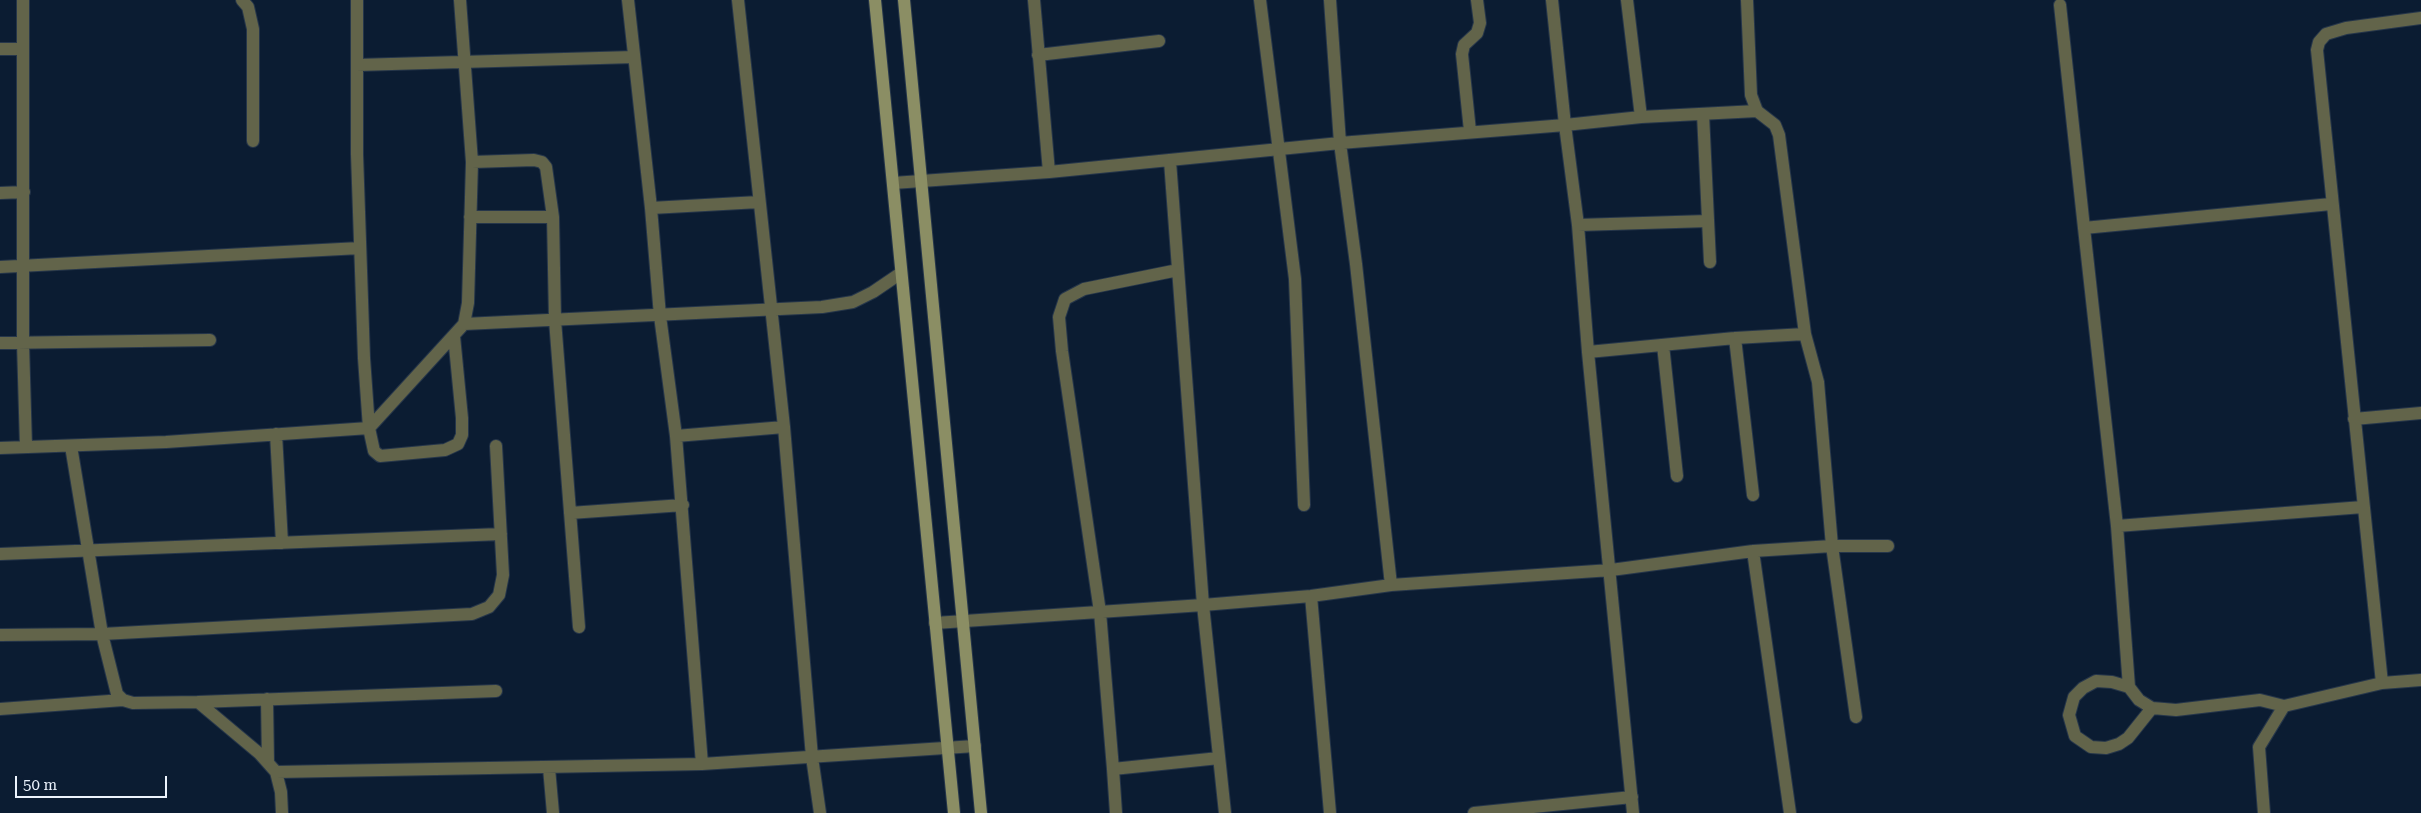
<!DOCTYPE html>
<html>
<head>
<meta charset="utf-8">
<style>
  body { margin:0 }
  #map { position:relative; width:2421px; height:813px; overflow:hidden; background:#0b1c32; font-family:"Roboto Serif",serif }
  canvas { display:block }
  .scale { position:absolute; left:15px; top:776px; width:152px; height:22px; box-sizing:border-box; border:2px solid #ecf3fd; border-top:0; padding-left:6px; font-size:15px; line-height:18px; white-space:nowrap; color:#ecf3fd; -webkit-text-stroke:4px #0b1c32; paint-order:stroke }
</style>
</head>
<body>
<div id="map">
<canvas width="2421" height="813"></canvas>
<div class="scale">50 m</div>
</div>
<script>
const c = document.querySelector('canvas').getContext('2d');
c.lineJoin = 'round';
function poly(rows) {
  const path = new Path2D();
  for (const r of rows) {
    path.moveTo(r[0], r[1]);
    for (let i = 2; i < r.length; i += 2) path.lineTo(r[i], r[i + 1]);
  }
  return path;
}
function stroke(path, color, width, dash) {
  c.strokeStyle = color;
  c.lineWidth = width;
  c.lineCap = dash ? 'butt' : 'round';
  c.setLineDash(dash || []);
  c.stroke(path);
}
const street = poly([
  [23,0,23,343,26,447],
  [242,0,248,7,253,29,253,141],
  [357,0,357,154,364,358,369,428,374,451,380,456,445,450,458,444,462,435,462,418,454,336],
  [460,0,472,162,468,303,464,324],
  [628,0,651,208,660,316,676,436,702,764],
  [738,0,784,427],
  [1034,0,1049,172],
  [1260,0,1295,279,1304,505],
  [1330,0,1340,143,1356,264,1391,585],
  [1552,0,1565,125,1578,225,1708,221],
  [1747,0,1751,95,1757,111,1775,125,1779,135,1805,334,1818,382,1832,546,1856,717],
  [2060,5,2084,228],
  [0,49,23,49],
  [1038,55,1159,41],
  [357,65,634,57],
  [1703,114,1710,262],
  [1641,117,1757,111],
  [1470,131,1462,54,1464,45,1477,33,1480,23,1477,0],
  [1170,161,1203,605,1225,813],
  [472,162,534,160,542,162,546,167,553,217,555,320,579,627],
  [893,183,1049,172,1340,143,1565,125,1641,117,1627,0],
  [0,193,24,192],
  [651,208,759,202],
  [470,217,553,217],
  [1578,225,1588,352,1633,813],
  [0,267,360,248],
  [1735,338,1753,495],
  [0,343,210,340],
  [1663,345,1677,476],
  [1588,352,1735,338,1805,334],
  [2354,419,2421,413],
  [276,434,282,543],
  [676,436,784,427,812,757,820,813],
  [71,446,102,634,117,694,123,700,133,703,198,702,260,754,276,772,702,764,975,746],
  [0,448,166,442,369,428,464,324,822,307,853,302,873,292,901,273],
  [570,513,683,505],
  [2117,526,2084,228,2331,204],
  [1753,551,1790,813],
  [0,554,501,534],
  [1311,596,1330,813],
  [935,623,1203,605,1311,596,1391,585,1611,570,1753,551,1832,546,1888,546],
  [0,635,102,634,472,614,489,607,499,595,503,575,496,446],
  [2382,683,2317,50,2319,42,2326,34,2346,28,2421,18],
  [2129,687,2112,682,2096,681,2083,688,2074,697,2069,715,2075,736,2091,747,2106,748,2119,744,2128,738,2152,708],
  [267,699,268,763],
  [198,702,496,691],
  [2284,706,2260,700,2176,710,2152,708,2139,700,2129,687,2117,526,2363,507],
  [0,709,123,700],
  [549,768,553,813],
  [1113,769,1100,612,1062,351,1059,317,1065,299,1084,289,1178,270],
  [276,772,281,792,282,813],
  [1116,813,1113,769,1219,758],
  [1474,813,1632,797],
  [2264,813,2259,747,2284,706,2382,683,2421,680]
]);
const secondary = poly([
  [875,0,954,813],
  [904,0,981,813]
]);
stroke(street, '#26364a', 14);
stroke(secondary, '#26364a', 14);
stroke(street, '#62644a', 12);
stroke(secondary, '#8b8e64', 12);
</script>
</body>
</html>
